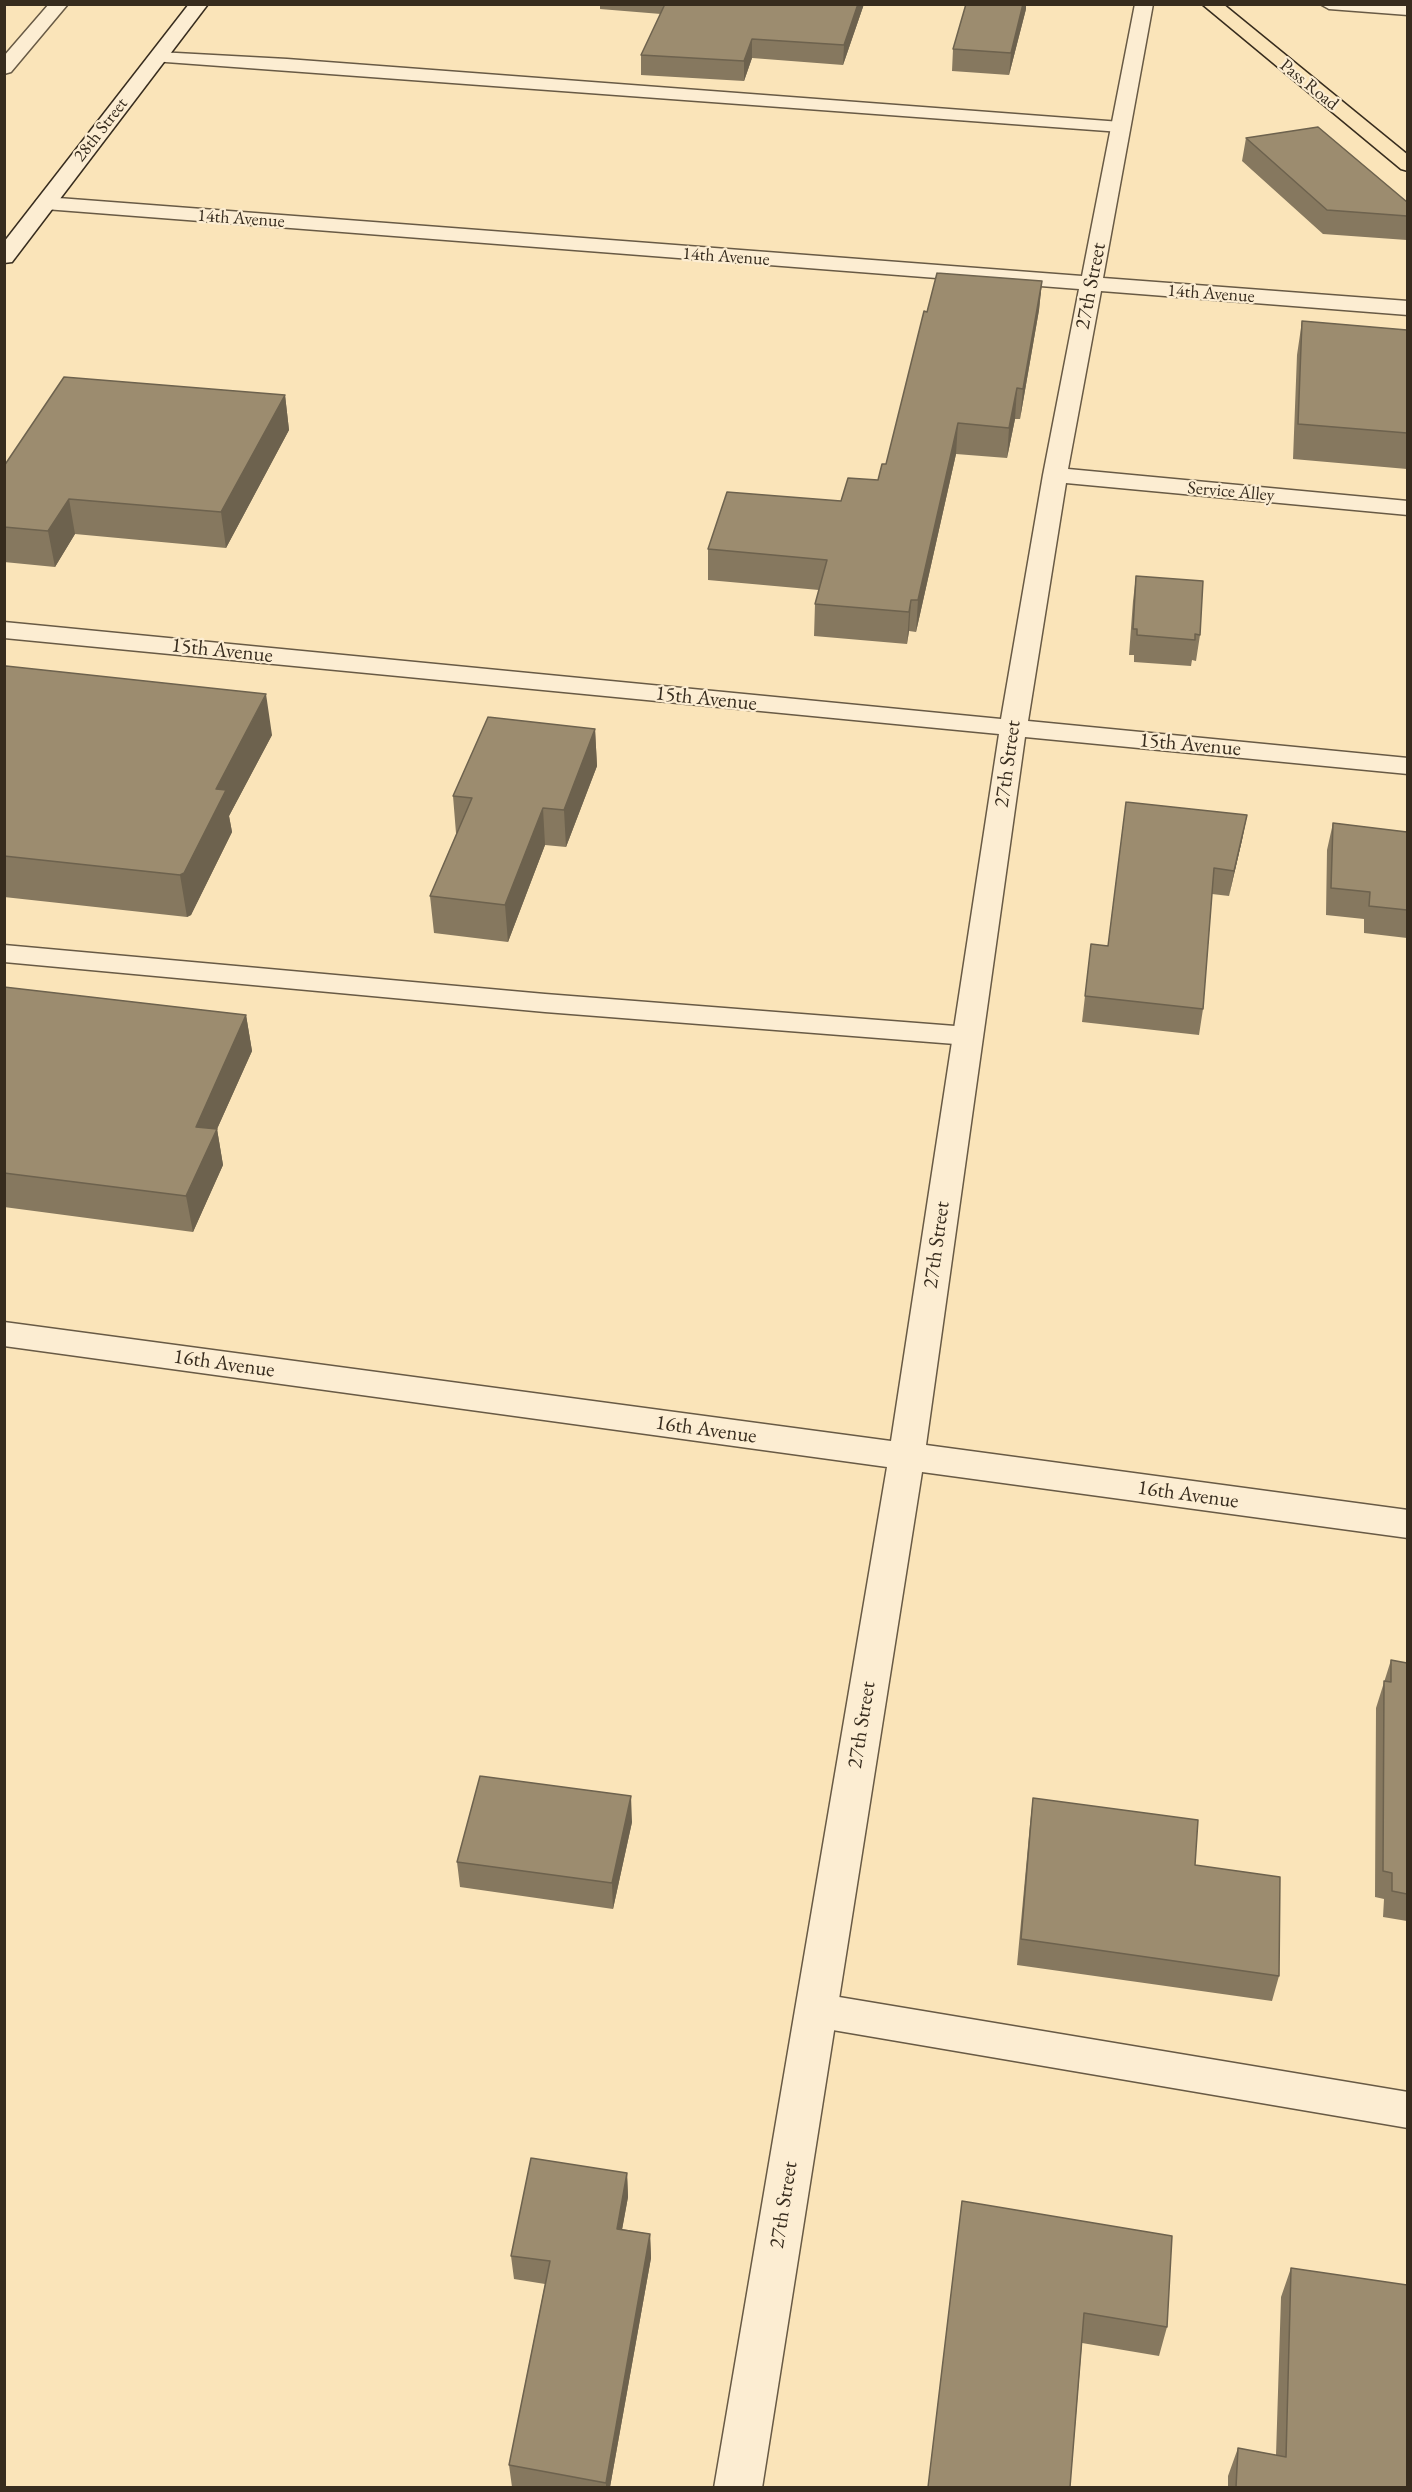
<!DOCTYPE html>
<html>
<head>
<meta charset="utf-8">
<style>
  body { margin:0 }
  #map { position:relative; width:1412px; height:2492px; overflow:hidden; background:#fae4b9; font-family:"EB Garamond",serif }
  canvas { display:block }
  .frame { position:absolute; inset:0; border:6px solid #372c1e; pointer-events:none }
</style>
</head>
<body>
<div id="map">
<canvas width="1412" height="2492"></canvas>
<div class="frame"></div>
</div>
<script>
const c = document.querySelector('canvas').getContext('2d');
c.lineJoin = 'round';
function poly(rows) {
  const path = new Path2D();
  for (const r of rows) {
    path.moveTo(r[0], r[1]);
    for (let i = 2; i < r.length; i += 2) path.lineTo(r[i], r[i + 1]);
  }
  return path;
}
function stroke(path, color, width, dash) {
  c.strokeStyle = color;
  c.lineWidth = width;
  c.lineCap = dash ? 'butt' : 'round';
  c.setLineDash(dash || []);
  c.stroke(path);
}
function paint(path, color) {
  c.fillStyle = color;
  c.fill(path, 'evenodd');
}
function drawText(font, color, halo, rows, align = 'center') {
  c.font = font + ' "EB Garamond",serif';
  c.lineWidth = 4.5;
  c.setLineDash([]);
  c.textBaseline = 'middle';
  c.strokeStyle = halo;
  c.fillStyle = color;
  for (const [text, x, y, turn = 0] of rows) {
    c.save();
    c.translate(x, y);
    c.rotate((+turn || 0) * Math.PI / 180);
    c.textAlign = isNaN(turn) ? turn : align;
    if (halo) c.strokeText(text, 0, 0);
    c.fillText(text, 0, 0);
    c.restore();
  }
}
const service = poly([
  [158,52,287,59,1121,122,1127,123,1130,127,1127,131,1121,132,152,61,149,57,152,53,158,52],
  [4,945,545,994,968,1027,978,1030,982,1036,978,1042,968,1045,545,1012,4,962,4,945],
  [815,1993,1408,2092,1408,2128,815,2027,801,2022,796,2010,801,1998,815,1993]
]);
const minor = poly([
  [49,4,68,4,11,72,4,74,4,56,49,4],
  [1135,4,1153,4,1103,278,1408,301,1408,315,1101,291,1068,469,1408,501,1408,515,1066,483,1028,721,1408,758,1408,774,1025,737,926,1445,1408,1510,1408,1538,922,1472,762,2488,714,2488,887,1467,4,1346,4,1322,891,1441,999,734,4,638,4,622,1001,719,1043,475,1079,289,45,209,38,207,35,203,38,199,45,197,1082,276,1135,4],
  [1320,4,1408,4,1408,15,1329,9,1320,4]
]);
const secondary = poly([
  [189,4,208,4,12,262,4,263,4,242,189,4]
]);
const primary = poly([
  [1202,4,1223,4,1408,155,1408,171,1401,169,1202,4]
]);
stroke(service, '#685a45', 3);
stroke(minor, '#685a45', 3);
stroke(secondary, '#372c1e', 3);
stroke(primary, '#372c1e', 3);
paint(service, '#fcedd2');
paint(minor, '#fcedd2');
paint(secondary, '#fcedd2');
paint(primary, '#fae4b9');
paint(poly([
  [600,4,864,4,843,65,752,58,744,81,641,75,641,55,661,14,600,9],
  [1026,9,1009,75,952,71,953,49],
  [1246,138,1407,202,1407,240,1323,234,1242,161],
  [1042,281,1039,310,1020,419,1015,419,1007,458,956,454,916,632,909,631,907,644,814,636,815,604,819,590,708,580,708,549,841,501,878,480,886,464,927,312],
  [1302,321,1407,330,1407,469,1293,459,1297,355],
  [285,395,289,430,226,548,75,534,55,567,4,562,4,466],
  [1136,576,1200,635,1196,661,1192,660,1191,666,1134,662,1134,655,1129,655,1133,601],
  [4,668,272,735,229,816,232,832,191,915,187,917,4,897],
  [595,729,597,766,566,847,545,845,508,942,434,933,430,896,457,833,456,833,453,796],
  [1247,815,1242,840,1229,896,1212,894,1203,1009,1199,1035,1082,1022,1091,944,1108,946],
  [1333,823,1407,832,1407,938,1364,933,1364,919,1326,915,1327,850],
  [4,987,246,1015,252,1051,217,1129,223,1165,193,1232,4,1207],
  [1391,1660,1407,1663,1407,1921,1383,1917,1384,1899,1375,1897,1376,1708],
  [1033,1798,1195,1865,1279,1976,1272,2001,1017,1965,1030,1824],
  [632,1822,613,1909,460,1887,457,1862],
  [627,2173,628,2197,622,2229,650,2234,651,2258,610,2487,512,2487,509,2465,545,2284,514,2279,511,2256],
  [962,2201,1167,2327,1159,2356,1082,2343,1070,2487,928,2487],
  [1291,2268,1407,2487,1228,2487,1228,2476,1238,2448,1276,2455,1281,2297]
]), '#86785f');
paint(poly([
  [858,4,864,4,843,65,844,45],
  [1023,4,1026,4,1026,9,1009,75,1011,53],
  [752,39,752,58,744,81,744,61],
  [1042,281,1039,310,1020,419,1023,389],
  [1017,388,1015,419,1007,458,1009,428],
  [285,395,289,430,226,548,221,512],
  [958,423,956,454,916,632,918,600],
  [69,499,75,534,55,567,48,531],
  [911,600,909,631,907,644,909,612],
  [266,694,272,735,229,816,232,832,191,915,187,917,180,875,216,789],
  [595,729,597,766,566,847,564,810],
  [543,808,545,845,508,942,505,905],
  [1247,815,1242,840,1229,896,1234,871],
  [246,1015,252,1051,217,1129,223,1165,193,1232,186,1196,196,1127],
  [631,1796,632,1822,613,1909,612,1883],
  [627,2173,628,2197,618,2252,617,2229],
  [650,2234,651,2258,610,2487,606,2487,606,2483]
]), '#6d624e');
const building = poly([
  [665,4,858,4,844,45,752,39,744,61,641,55,665,4],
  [966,4,1023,4,1011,53,953,49,966,4],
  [1318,127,1407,202,1407,216,1327,210,1246,138,1318,127],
  [937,273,1042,281,1023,389,1017,388,1009,428,958,423,918,600,911,600,909,612,815,604,827,560,708,549,727,492,841,501,848,478,878,480,882,464,886,464,924,311,927,312,937,273],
  [1302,321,1407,330,1407,433,1298,424,1302,321],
  [64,377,285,395,221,512,69,499,48,531,4,527,4,466,64,377],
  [1136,576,1203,581,1200,635,1195,634,1195,640,1137,635,1137,629,1133,629,1136,576],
  [6,666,266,694,216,789,226,790,184,873,180,875,4,856,4,668,6,666],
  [488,717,595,729,564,810,543,808,505,905,430,896,472,798,453,796,488,717],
  [1126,802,1247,815,1234,871,1214,868,1203,1009,1085,996,1091,944,1108,946,1126,802],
  [1333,823,1407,832,1407,910,1369,906,1370,892,1331,888,1333,823],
  [4,987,246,1015,196,1127,217,1129,186,1196,4,1173,4,987],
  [1391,1660,1407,1663,1407,1894,1392,1891,1392,1873,1383,1871,1384,1681,1391,1682,1391,1660],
  [480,1776,631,1796,612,1883,457,1862,480,1776],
  [1033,1798,1198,1820,1195,1865,1280,1877,1279,1976,1021,1939,1033,1798],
  [531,2158,627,2173,617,2229,650,2234,606,2483,509,2465,550,2261,511,2256,531,2158],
  [962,2201,1172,2236,1167,2327,1084,2313,1070,2487,928,2487,962,2201],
  [1291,2268,1407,2285,1407,2487,1236,2487,1238,2448,1286,2457,1291,2268]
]);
paint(building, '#9c8c6f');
stroke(building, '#6d624e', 1.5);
drawText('18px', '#372c1e', '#fcedd2', [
  ["Pass Road",1309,85,39],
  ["28th Street",101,130,-52],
  ["14th Avenue",241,219,4],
  ["14th Avenue",726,257,4],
  ["14th Avenue",1211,294,4],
  ["Service Alley",1231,492,5]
]);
drawText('21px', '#372c1e', '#fcedd2', [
  ["27th Street",1091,286,-79],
  ["15th Avenue",222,651,6],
  ["15th Avenue",706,699,6],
  ["15th Avenue",1190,745,5],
  ["27th Street",1008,764,-82],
  ["27th Street",937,1245,-82],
  ["16th Avenue",224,1364,8],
  ["16th Avenue",706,1430,8],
  ["16th Avenue",1188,1495,8],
  ["27th Street",862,1725,-81],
  ["27th Street",784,2205,-81]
]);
</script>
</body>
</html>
